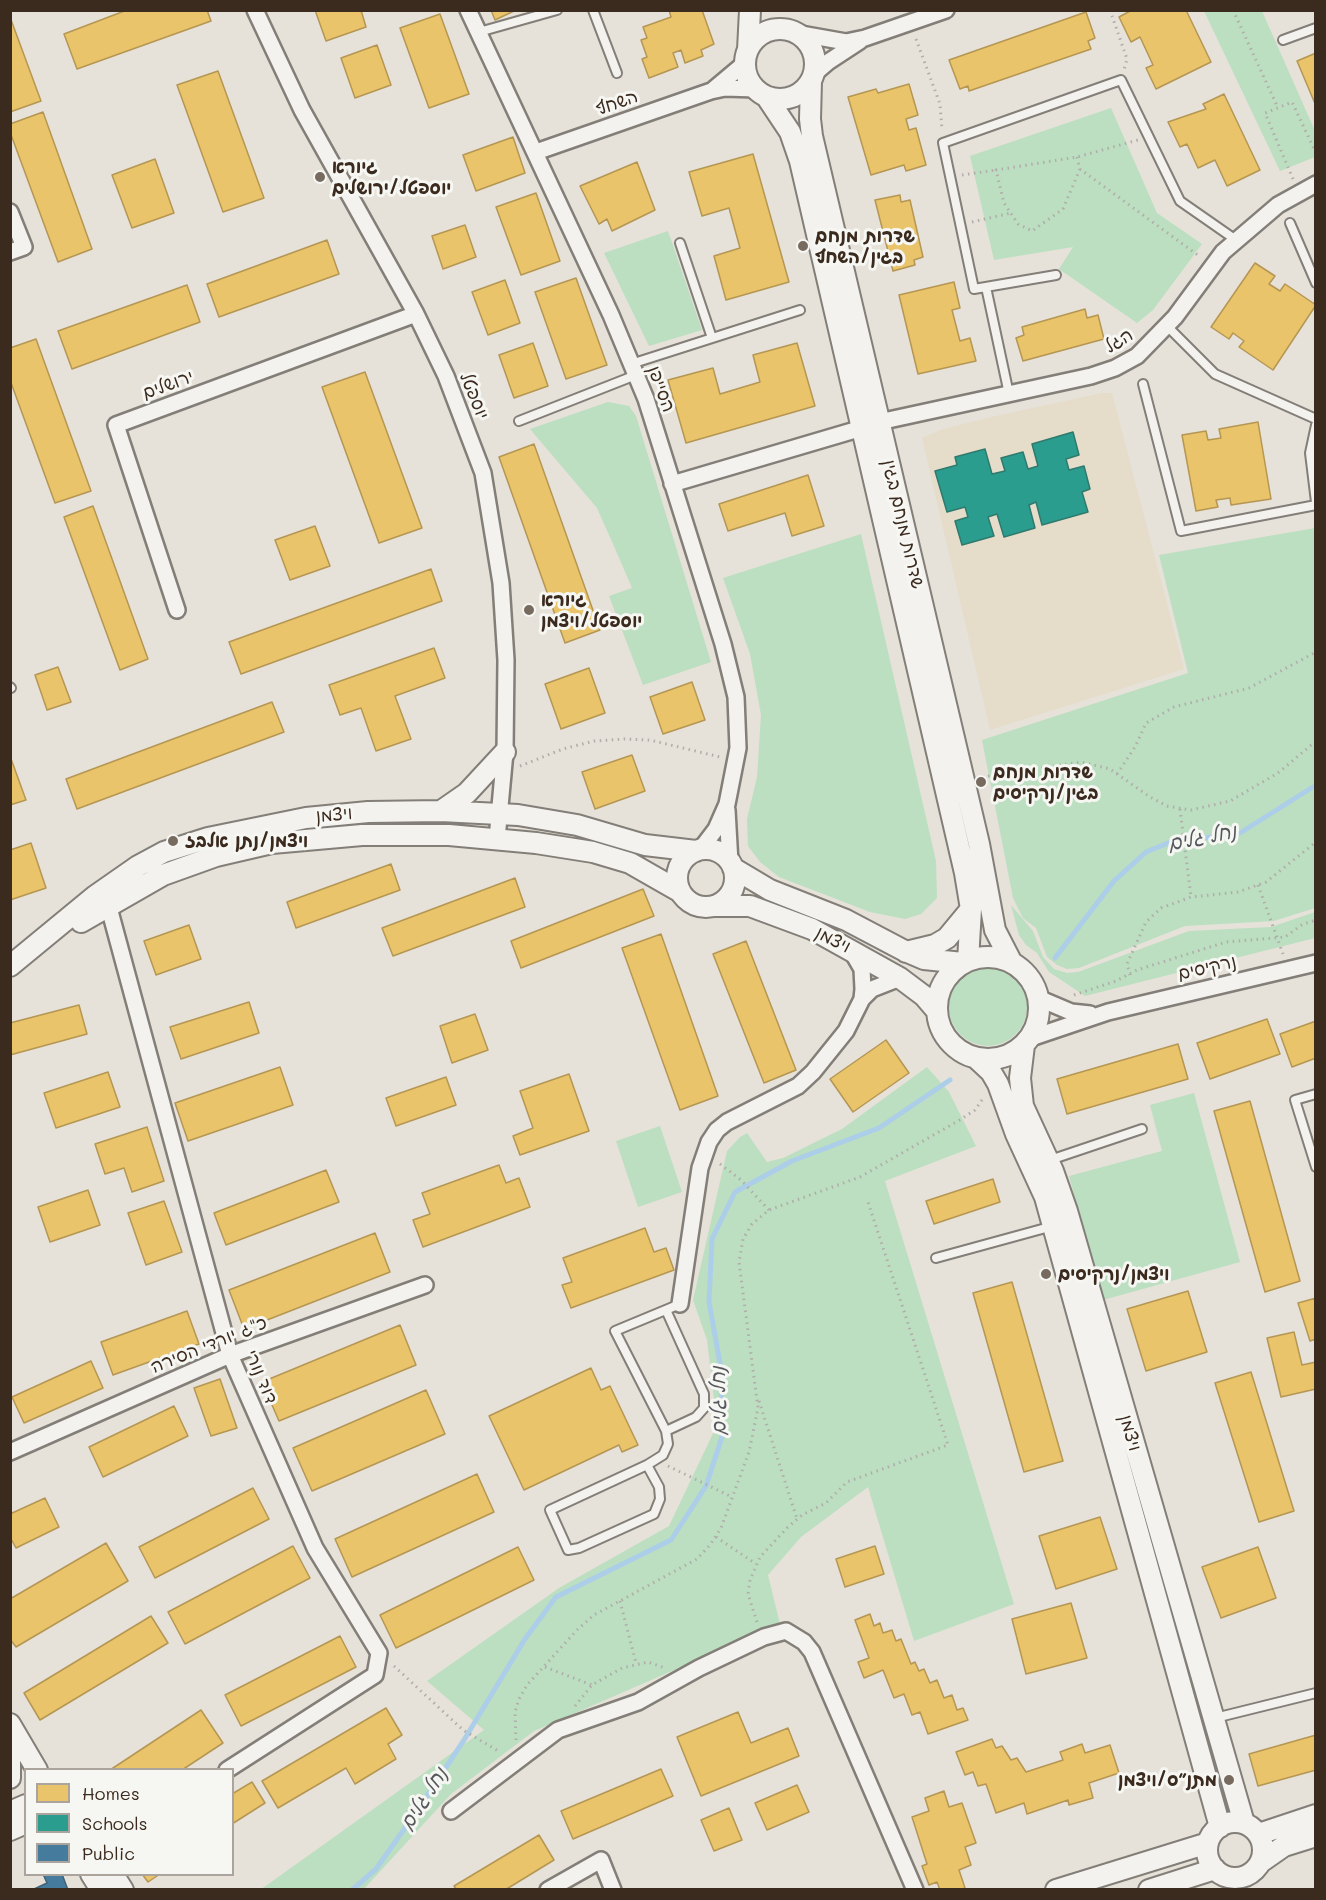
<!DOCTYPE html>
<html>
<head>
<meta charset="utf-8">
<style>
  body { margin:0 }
  #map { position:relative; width:1326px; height:1900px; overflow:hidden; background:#e6e2d9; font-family:Mali,sans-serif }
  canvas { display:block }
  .frame { position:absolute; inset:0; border:12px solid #3b2a1e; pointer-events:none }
  .legend { position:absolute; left:24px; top:1768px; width:210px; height:108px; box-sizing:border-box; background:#f6f6f2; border:2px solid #aba49d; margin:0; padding:8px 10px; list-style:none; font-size:18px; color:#3b2a1e }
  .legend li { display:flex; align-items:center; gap:12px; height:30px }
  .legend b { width:30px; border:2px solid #aba49d }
</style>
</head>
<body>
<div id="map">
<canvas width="1326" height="1900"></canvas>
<div class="frame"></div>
<ul class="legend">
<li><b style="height:16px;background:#e9c46a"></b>Homes</li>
<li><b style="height:16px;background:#2a9d8f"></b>Schools</li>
<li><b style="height:16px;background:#457b9d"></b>Public</li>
</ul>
</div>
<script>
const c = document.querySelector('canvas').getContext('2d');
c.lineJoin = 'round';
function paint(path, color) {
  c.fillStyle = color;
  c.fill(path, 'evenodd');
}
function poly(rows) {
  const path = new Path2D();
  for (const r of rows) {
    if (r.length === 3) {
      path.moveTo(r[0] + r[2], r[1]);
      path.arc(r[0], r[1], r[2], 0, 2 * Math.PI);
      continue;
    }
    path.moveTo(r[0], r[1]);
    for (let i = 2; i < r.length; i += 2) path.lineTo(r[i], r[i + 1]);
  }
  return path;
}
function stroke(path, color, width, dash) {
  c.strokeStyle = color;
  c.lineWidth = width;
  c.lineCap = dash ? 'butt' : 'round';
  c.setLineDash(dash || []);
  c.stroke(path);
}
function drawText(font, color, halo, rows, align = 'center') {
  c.font = font + ' Mali,"Playpen Sans Hebrew",sans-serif';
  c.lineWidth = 6;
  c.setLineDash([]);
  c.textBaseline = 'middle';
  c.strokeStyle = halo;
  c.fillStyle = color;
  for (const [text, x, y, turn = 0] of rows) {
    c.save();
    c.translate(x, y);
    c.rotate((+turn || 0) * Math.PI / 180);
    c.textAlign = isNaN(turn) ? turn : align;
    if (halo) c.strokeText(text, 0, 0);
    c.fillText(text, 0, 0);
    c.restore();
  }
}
paint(poly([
  [1102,393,1112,393,1184,669,990,730,922,438,943,429,991,417]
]), '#e5dcca');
paint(poly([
  [1204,11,1262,11,1315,131,1315,157,1280,171],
  [1111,108,1157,213,1202,244,1153,310,1137,323,1059,269,1073,247,994,260,970,156],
  [668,231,702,330,649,346,604,253],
  [608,402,629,406,636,416,711,662,643,685,609,596,632,588,613,544,597,508,530,429],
  [1315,528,1315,908,1274,921,1185,926,1079,968,1067,969,1057,965,1047,957,1036,928,1023,918,1013,898,982,740,1188,673,1159,555],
  [861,534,936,861,937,898,921,914,905,919,870,912,779,877,760,862,748,846,747,819,757,777,761,715,750,654,723,578],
  [1011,905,1033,931,1043,957,1054,969,1067,973,1078,972,1189,931,1271,927,1315,912,1315,938,1085,996,1049,972,1037,953,1026,945,1019,935],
  [988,1007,39],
  [927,1067,949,1092,976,1146,885,1181,1014,1604,914,1641,868,1487,801,1537,768,1575,780,1624,534,1731,451,1794,364,1889,260,1890,484,1730,427,1681,559,1588,669,1526,717,1425,707,1340,693,1300,727,1151,740,1137,747,1133,767,1162,783,1158,842,1129],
  [1194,1093,1240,1262,1103,1300,1069,1176,1162,1151,1150,1105],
  [660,1126,682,1192,638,1207,616,1141]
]), '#bbdfc0');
const homes = poly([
  [127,10,207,10,211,21,77,69,64,34,127,10],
  [315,10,361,10,366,27,326,41,315,10],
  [491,10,513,10,514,11,495,20,491,10],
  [669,10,702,10,714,44,701,50,703,56,685,63,681,50,673,53,678,67,649,78,642,59,647,57,641,40,647,38,643,27,671,17,669,10],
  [1132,10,1186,10,1211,62,1156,89,1146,68,1153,65,1140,37,1131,42,1119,17,1132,10],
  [1086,12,1095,38,1088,41,1091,49,969,91,968,86,960,89,949,60,1086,12],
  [440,14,469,94,429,108,400,28,440,14],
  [10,17,41,101,10,112,10,17],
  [377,45,391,85,355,98,341,58,377,45],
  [1316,53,1316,106,1297,61,1316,53],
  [218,71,264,198,223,212,177,85,218,71],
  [909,84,918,115,906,119,909,130,916,128,926,165,906,171,904,165,871,175,848,97,876,89,878,93,909,84],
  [1224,94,1260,170,1227,186,1215,160,1198,168,1187,144,1180,147,1168,122,1206,109,1203,104,1224,94],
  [43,112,92,249,58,262,10,132,10,124,43,112],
  [513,137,525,173,476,191,463,155,513,137],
  [753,154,789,282,726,300,714,256,740,248,729,208,702,216,689,172,753,154],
  [155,159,174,213,132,228,112,175,155,159],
  [637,162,655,210,612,231,607,219,599,224,580,186,637,162],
  [536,193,560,261,521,275,496,207,536,193],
  [900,195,901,202,910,200,923,257,914,260,915,265,893,271,875,200,900,195],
  [465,225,476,257,443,269,432,236,465,225],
  [327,240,339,274,219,317,207,284,327,240],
  [1255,263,1275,276,1269,284,1280,291,1285,284,1316,305,1273,370,1239,347,1244,341,1233,333,1229,339,1211,327,1255,263],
  [576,278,607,365,566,379,535,292,576,278],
  [505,280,520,323,488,335,472,292,505,280],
  [954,282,960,308,952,310,960,341,970,338,976,361,918,374,899,295,954,282],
  [187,285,200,322,72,369,58,331,187,285],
  [1085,309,1087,318,1098,315,1104,339,1023,361,1016,338,1024,335,1022,327,1085,309],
  [36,339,91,491,55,503,10,380,10,348,36,339],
  [533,343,548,386,514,398,499,355,533,343],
  [797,343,815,406,686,443,668,380,713,368,720,394,760,382,753,355,797,343],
  [365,372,422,528,379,543,322,387,365,372],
  [1258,422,1271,499,1231,505,1230,498,1216,500,1218,507,1196,511,1182,435,1206,431,1208,440,1221,438,1219,429,1258,422],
  [534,444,600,630,565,643,499,457,534,444],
  [808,475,824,526,792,536,785,513,728,531,719,504,808,475],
  [93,506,148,659,120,670,64,517,93,506],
  [315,526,330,566,290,580,275,540,315,526],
  [431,569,442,601,241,674,229,642,431,569],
  [434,648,445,678,395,696,411,739,376,751,361,708,340,715,329,685,434,648],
  [58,667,71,702,47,710,35,675,58,667],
  [589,668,605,713,561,729,545,684,589,668],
  [692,682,705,720,663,734,650,697,692,682],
  [272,702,284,732,77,809,66,779,272,702],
  [632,755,645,791,595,809,582,772,632,755],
  [10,756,26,800,10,805,10,756],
  [31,843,46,888,10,900,10,850,31,843],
  [391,864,400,890,296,928,287,902,391,864],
  [515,878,525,907,393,956,382,928,515,878],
  [643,889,654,916,521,968,511,941,643,889],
  [189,925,201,959,156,975,144,941,189,925],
  [661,934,718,1096,680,1110,622,948,661,934],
  [746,941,796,1070,764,1083,713,954,746,941],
  [249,1002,259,1033,181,1059,170,1027,249,1002],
  [79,1005,87,1034,10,1055,10,1023,79,1005],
  [475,1014,488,1050,452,1063,440,1026,475,1014],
  [1267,1019,1280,1054,1210,1079,1197,1043,1267,1019],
  [1316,1021,1316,1058,1292,1067,1280,1034,1316,1021],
  [886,1040,909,1073,853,1112,830,1079,886,1040],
  [1178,1044,1188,1079,1067,1114,1057,1079,1178,1044],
  [280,1067,293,1105,188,1141,175,1103,280,1067],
  [108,1072,120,1107,56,1128,44,1093,108,1072],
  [569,1074,589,1131,520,1155,513,1136,533,1128,520,1091,569,1074],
  [446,1077,456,1105,396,1126,386,1098,446,1077],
  [1250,1101,1300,1281,1265,1292,1214,1111,1250,1101],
  [147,1127,164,1181,132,1192,124,1168,105,1174,95,1144,147,1127],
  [499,1165,506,1183,519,1178,530,1207,423,1247,413,1220,430,1214,422,1193,499,1165],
  [326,1170,339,1202,226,1245,214,1213,326,1170],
  [993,1179,1000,1202,934,1224,926,1201,993,1179],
  [88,1190,100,1225,50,1242,38,1207,88,1190],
  [164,1201,182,1252,146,1265,128,1213,164,1201],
  [645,1228,654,1252,666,1248,674,1270,571,1308,562,1285,572,1282,563,1258,645,1228],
  [375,1233,390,1272,244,1329,229,1290,375,1233],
  [1012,1282,1063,1461,1024,1472,973,1293,1012,1282],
  [1188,1291,1207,1352,1146,1371,1127,1309,1188,1291],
  [1316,1298,1316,1339,1310,1341,1298,1303,1316,1298],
  [187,1311,199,1344,113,1375,101,1342,187,1311],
  [400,1325,416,1365,279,1421,262,1382,400,1325],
  [1294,1332,1302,1365,1316,1362,1316,1389,1281,1397,1267,1338,1294,1332],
  [91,1361,103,1388,24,1423,12,1397,91,1361],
  [591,1368,601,1390,610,1386,638,1445,622,1452,619,1445,524,1490,489,1416,591,1368],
  [1251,1372,1294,1511,1259,1522,1215,1383,1251,1372],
  [220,1379,237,1428,211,1436,194,1388,220,1379],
  [426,1390,445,1434,312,1491,293,1448,426,1390],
  [174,1406,188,1436,103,1477,89,1447,174,1406],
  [477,1474,494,1512,352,1577,335,1539,477,1474],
  [253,1488,269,1519,155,1578,139,1547,253,1488],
  [45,1498,59,1527,16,1548,10,1537,10,1514,45,1498],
  [1100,1517,1117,1569,1056,1589,1039,1536,1100,1517],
  [106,1543,128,1581,16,1647,10,1639,10,1599,106,1543],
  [293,1546,310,1578,185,1644,168,1612,293,1546],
  [875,1546,884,1574,845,1587,836,1559,875,1546],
  [518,1547,534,1580,396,1648,380,1615,518,1547],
  [1258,1547,1276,1598,1221,1618,1202,1567,1258,1547],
  [1071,1603,1087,1658,1026,1674,1012,1619,1071,1603],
  [870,1614,874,1626,880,1623,883,1633,892,1630,896,1641,901,1639,911,1664,915,1662,919,1671,924,1669,930,1683,937,1680,944,1698,952,1695,957,1710,963,1708,968,1720,928,1734,920,1712,912,1715,904,1694,894,1698,883,1670,864,1678,858,1662,869,1658,855,1620,870,1614],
  [151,1616,168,1643,40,1720,24,1693,151,1616],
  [340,1636,356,1667,241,1726,225,1695,340,1636],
  [386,1708,402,1735,388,1744,396,1759,355,1784,346,1768,278,1808,262,1781,386,1708],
  [201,1710,223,1743,182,1770,110,1770,201,1710],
  [738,1712,751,1743,788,1728,799,1756,701,1796,677,1737,738,1712],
  [1316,1735,1316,1770,1258,1786,1249,1754,1316,1735],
  [992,1739,996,1748,1002,1746,1011,1760,1017,1758,1026,1772,1063,1760,1060,1752,1082,1744,1085,1753,1110,1745,1119,1773,1089,1783,1093,1798,1069,1805,1068,1800,1027,1814,1024,1803,996,1813,986,1784,978,1786,973,1772,965,1775,956,1752,992,1739],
  [661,1769,673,1796,573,1839,561,1811,661,1769],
  [252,1782,265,1803,232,1824,232,1794,252,1782],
  [797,1785,809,1812,767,1830,755,1803,797,1785],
  [944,1791,949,1807,962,1803,976,1843,965,1847,971,1865,959,1870,965,1888,960,1890,940,1890,937,1882,929,1885,922,1866,927,1864,912,1817,929,1811,925,1798,944,1791],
  [729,1808,742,1840,714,1851,701,1820,729,1808],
  [539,1835,554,1860,505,1890,457,1890,454,1886,539,1835],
  [142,1874,160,1874,148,1882,142,1874]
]);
paint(homes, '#e9c46a');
stroke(homes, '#b59653', 1.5);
const schools = poly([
  [1073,432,1079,455,1066,459,1069,470,1084,466,1090,489,1082,492,1088,512,1042,525,1036,502,1029,505,1035,528,1004,537,997,514,988,517,994,536,962,545,955,521,968,517,965,507,947,512,935,471,957,465,955,457,985,449,992,474,1005,471,1001,458,1023,452,1028,469,1038,466,1032,444,1073,432]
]);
paint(schools, '#2a9d8f');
stroke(schools, '#2f7a6d', 1.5);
const public = poly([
  [43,1874,62,1874,68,1890,32,1890,47,1883,43,1874]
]);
paint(public, '#457b9d');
stroke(public, '#426377', 1.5);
stroke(poly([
  [1055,958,1114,881,1146,852,1168,843,1240,833,1316,785],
  [352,1890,376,1869,417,1811,464,1740,525,1639,556,1597,671,1540,706,1486,722,1437,721,1369,709,1302,712,1239,735,1192,792,1161,879,1128,950,1080]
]), '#adcee9', 5);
const service = poly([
  [593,10,617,73],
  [479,32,557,10],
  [1283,40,1316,28],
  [1290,223,1316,283],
  [680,243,712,338],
  [1056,275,974,289,943,143,1121,80,1180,201,1236,240],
  [986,287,1009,394],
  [1167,326,1215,374,1316,419],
  [631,364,800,310],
  [1143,384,1181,531,1316,505],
  [519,421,636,375],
  [1316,425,1310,453,1316,502],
  [10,687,11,688],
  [1316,1094,1295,1100,1316,1167],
  [1050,1160,1142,1129],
  [936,1258,1053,1226],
  [666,1431,696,1417,704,1408,704,1394,666,1310],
  [647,1465,659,1487,660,1499,654,1514,579,1548,568,1550,550,1510,647,1465,663,1455,668,1444,666,1431,615,1331,680,1304],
  [1215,1718,1316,1693]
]);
const minor = poly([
  [255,10,302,110,416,314,446,376,483,473,501,583,506,660,505,752,497,839],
  [468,10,611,315,646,399,723,644,736,697,738,748,727,804,716,829,700,850],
  [801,34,846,42,865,38,946,10],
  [814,74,828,62,860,41],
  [714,89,745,63],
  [536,152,711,91,725,88,756,89],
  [10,212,24,247,10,252],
  [879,422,1091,376,1115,368,1137,356,1175,317,1223,252,1278,205,1316,184],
  [672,484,862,428],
  [177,610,116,425,416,314],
  [727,810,730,863],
  [108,904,230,1355,315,1548,379,1653,375,1675,227,1770],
  [1038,998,1071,1012,1090,1014],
  [862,999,872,989,900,978],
  [1028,1039,1108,1012,1316,963],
  [680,1304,700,1168,709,1142,717,1130,727,1122,798,1086,813,1072,846,1031,862,999,863,989,862,969,851,950],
  [10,1452,230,1355,425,1285],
  [451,1811,558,1730,638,1702,699,1668,764,1637,786,1631,804,1642,812,1652,915,1890],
  [548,1890,601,1860,613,1890]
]);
const tertiary = poly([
  [780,64,35],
  [748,50,750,10],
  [811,81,810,119,812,136,979,844,995,930,1012,963],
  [766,96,790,132,800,161,965,873,971,909,968,961],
  [441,811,467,793,505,752],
  [706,878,29],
  [733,868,770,890,846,920,903,950,924,959,963,963],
  [714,906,750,906,812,929,900,978,924,996,936,1010],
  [81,922,163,875,216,856,272,843,362,835,449,835,536,843,593,852,630,863,679,891],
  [906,952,935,945,947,938,971,909],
  [988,1008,51],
  [10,966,95,896,138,866,164,852,208,838,306,818,368,812,441,811,518,815,577,825,645,845,696,851],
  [1024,1045,1020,1078,1023,1106,1053,1171,1067,1211,1244,1823],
  [976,1058,991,1072,998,1084,1016,1134,1045,1197,1220,1827],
  [10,1724,37,1770],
  [10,1754,10,1778],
  [10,1812,26,1805],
  [1235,1850,28],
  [10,1830,26,1823],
  [1259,1834,1316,1815],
  [1261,1862,1284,1846,1316,1836],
  [91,1874,101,1890],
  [113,1874,123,1890],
  [1056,1890,1208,1843],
  [1149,1890,1215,1869]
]);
stroke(service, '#837e77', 12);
stroke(minor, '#837e77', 20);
stroke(tertiary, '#837e77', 24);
stroke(poly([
  [1110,10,1127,59,1124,70],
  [1233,10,1278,108],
  [916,39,940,104,942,130],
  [1077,157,1080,169,1199,256],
  [1080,169,1063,209,1032,231,1018,224,1004,203,996,170,1077,157,1138,140],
  [962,175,996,170],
  [1293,179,1265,113,1292,102,1316,153],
  [972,222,1011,213],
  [520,766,563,749,594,741,625,739,650,740,720,757],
  [1117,774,1135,747,1146,723,1174,707,1249,688,1316,652],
  [982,777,1081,762,1110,769,1150,797,1167,806,1191,810,1230,801,1278,773,1316,741],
  [1180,809,1191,897],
  [1258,885,1283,954],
  [1130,975,1127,964,1146,922,1161,908,1191,897,1238,892,1266,882,1316,842],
  [1074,995,1116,981,1137,970,1226,942,1285,937,1303,924,1316,920],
  [720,1164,741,1180,769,1210],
  [759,1401,797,1519],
  [668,1466,732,1497],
  [716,1537,756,1564],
  [620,1601,636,1663],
  [757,1622,748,1594,750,1580,760,1557,787,1528,802,1515,826,1503,847,1482,948,1445,868,1202],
  [394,1666,463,1730,500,1752],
  [545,1667,592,1685],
  [575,1706,592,1685,622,1668,648,1662,665,1668],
  [516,1740,515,1712,519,1699,527,1685,577,1630,594,1615,697,1559,710,1545,721,1528,749,1452,758,1408,739,1262,743,1239,752,1224,769,1210,860,1177,958,1121,975,1110,984,1097]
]), '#b0adaa', 3, [1.5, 4.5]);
stroke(service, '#f3f2ef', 8);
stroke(minor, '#f3f2ef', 15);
stroke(tertiary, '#f3f2ef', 20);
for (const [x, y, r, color] of [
  [320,177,6,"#776a5f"],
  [803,246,6,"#776a5f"],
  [529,610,6,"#776a5f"],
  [981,782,6,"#776a5f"],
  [173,841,6,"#776a5f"],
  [1046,1274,6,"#776a5f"],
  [1229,1780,6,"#776a5f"]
]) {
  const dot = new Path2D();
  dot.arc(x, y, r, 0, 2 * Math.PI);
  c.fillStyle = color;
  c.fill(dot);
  stroke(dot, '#f6f6f2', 2);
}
drawText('18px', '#3b2a1e', '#f6f6f2', [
  ["השחף",617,103,-19],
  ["הגל",1119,341,-31],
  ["ירושלים",168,385,-20],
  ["הסייפן",661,389,70],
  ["יוספטל",474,396,68],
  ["שדרות מנחם בגין",903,524,77],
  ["ויצמן",334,815,-5],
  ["ויצמן",833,940,27],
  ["נרקיסים",1207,968,-13],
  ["כ\"ג יורדי הסירה",209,1345,-22],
  ["דוד נורי",261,1377,67],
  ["ויצמן",1130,1433,74]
]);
drawText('bold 18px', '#3b2a1e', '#f6f6f2', [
  ["גיורא",332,167],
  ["יוספטל/ירושלים",332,188],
  ["שדרות מנחם",815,236],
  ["בגין/השחף",815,257],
  ["גיורא",541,600],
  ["יוספטל/ויצמן",541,621],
  ["שדרות מנחם",993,772],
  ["בגין/נרקיסים",993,793],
  ["ויצמן/נתן אלבז",185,841],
  ["ויצמן/נרקיסים",1058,1274],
  ["מתנ״ס/ויצמן",1217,1780,"right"]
], 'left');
drawText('italic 20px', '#56585d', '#f6f6f2', [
  ["נחל גלים",1202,838,-11],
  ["נחל גלים",719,1401,-91],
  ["נחל גלים",424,1799,-57]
]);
</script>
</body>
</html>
